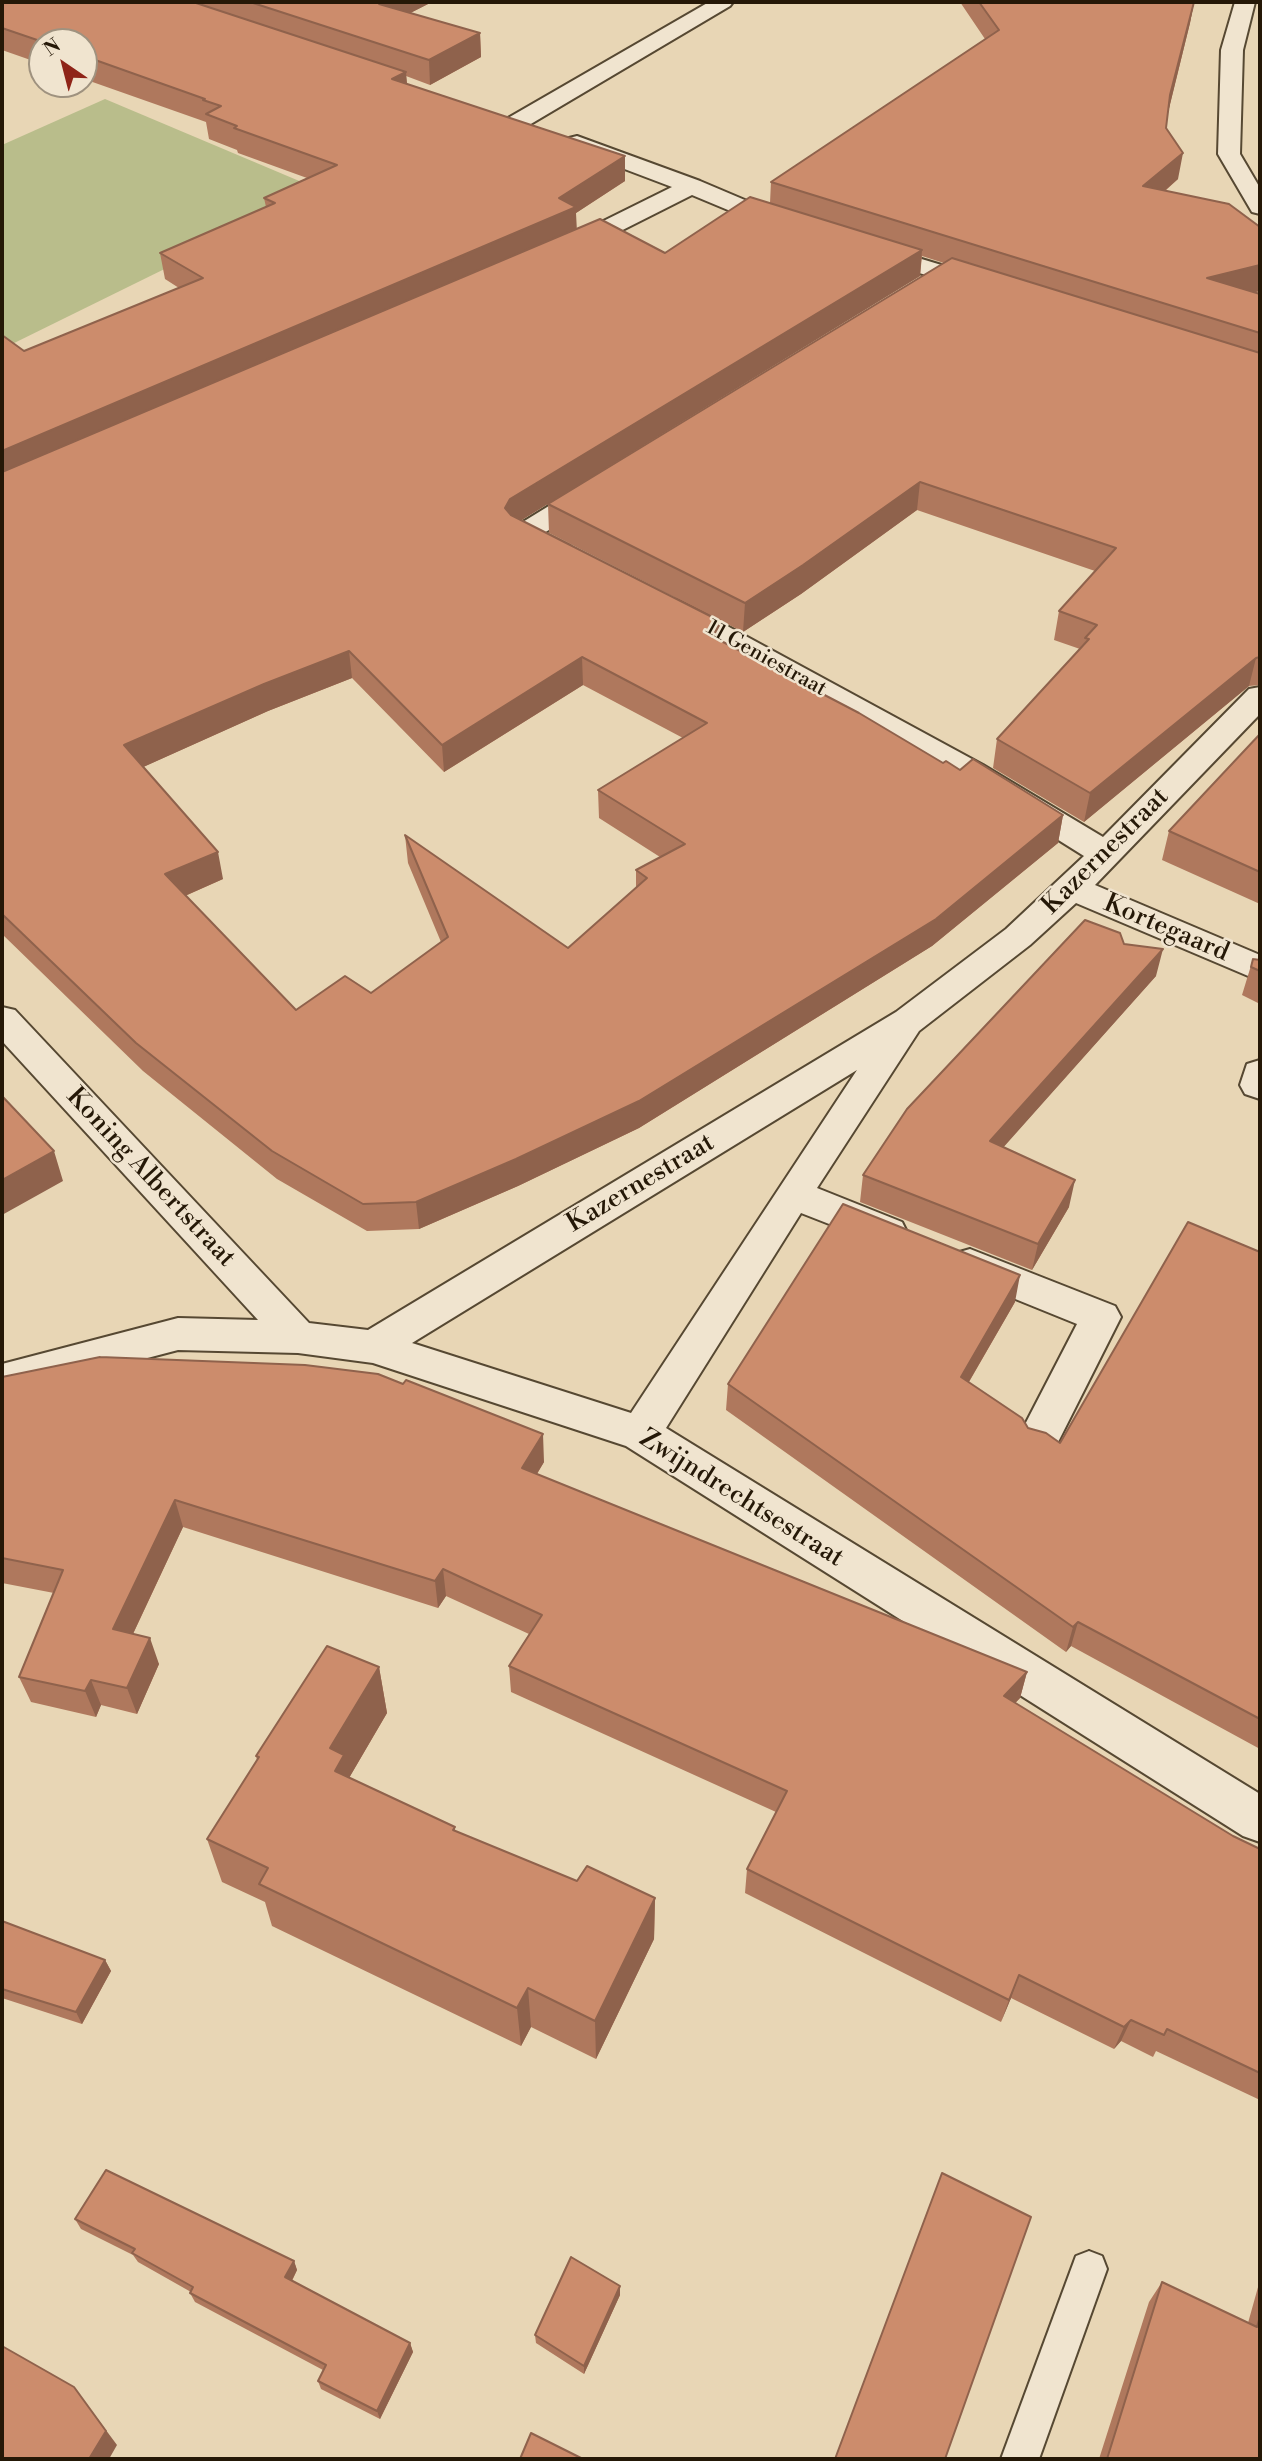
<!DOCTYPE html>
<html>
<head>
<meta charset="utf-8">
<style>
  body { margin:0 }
  #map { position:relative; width:1262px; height:2461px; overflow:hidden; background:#e8d6b5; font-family:"Libre Bodoni",serif }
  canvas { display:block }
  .frame { position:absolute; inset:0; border:4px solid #251807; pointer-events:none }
  .north { position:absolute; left:28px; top:28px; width:70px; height:70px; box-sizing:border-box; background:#f0e4cf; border:2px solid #9f927f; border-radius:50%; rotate:325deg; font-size:19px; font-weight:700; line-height:28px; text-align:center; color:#251807 }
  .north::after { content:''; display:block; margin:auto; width:24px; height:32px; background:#8f2418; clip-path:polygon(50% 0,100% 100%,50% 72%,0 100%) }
</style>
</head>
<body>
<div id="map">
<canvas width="1262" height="2461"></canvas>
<div class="frame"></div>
<div class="north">N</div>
</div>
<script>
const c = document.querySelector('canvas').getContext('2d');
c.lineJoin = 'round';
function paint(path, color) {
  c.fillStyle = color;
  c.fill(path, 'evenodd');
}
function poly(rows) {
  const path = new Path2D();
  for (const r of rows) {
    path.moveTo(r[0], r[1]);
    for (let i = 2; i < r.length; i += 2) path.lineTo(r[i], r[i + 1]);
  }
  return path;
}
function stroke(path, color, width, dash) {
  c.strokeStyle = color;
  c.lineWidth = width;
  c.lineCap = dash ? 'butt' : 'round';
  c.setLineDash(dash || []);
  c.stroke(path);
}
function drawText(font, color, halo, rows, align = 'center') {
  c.font = font + ' "Libre Bodoni",serif';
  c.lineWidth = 5;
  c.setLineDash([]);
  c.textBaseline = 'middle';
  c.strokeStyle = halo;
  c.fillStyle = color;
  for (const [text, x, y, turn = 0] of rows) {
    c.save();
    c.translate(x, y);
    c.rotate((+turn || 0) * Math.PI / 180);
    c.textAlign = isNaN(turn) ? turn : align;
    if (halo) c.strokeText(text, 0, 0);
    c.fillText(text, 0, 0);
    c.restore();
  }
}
paint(poly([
  [105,99,323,191,2,349,2,145]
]), '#b9bd8b');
const service = poly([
  [1089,2251,1102,2256,1107,2269,1039,2459,1001,2459,1076,2256,1089,2251]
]);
const minor = poly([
  [709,2,733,2,730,6,524,128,516,130,508,128,505,123,508,118,709,2],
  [1235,2,1255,2,1243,50,1240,154,1260,188,1260,214,1252,212,1218,154,1221,50,1235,2],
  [577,136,700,181,792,220,796,225,792,230,784,232,776,230,692,195,575,254,566,256,557,254,554,249,557,244,672,187,569,148,566,143,569,138,577,136],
  [872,244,991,280,994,285,991,290,982,292,863,256,860,251,863,246,872,244],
  [593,483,603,485,607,491,603,497,544,533,570,546,574,552,570,558,560,561,550,558,513,540,509,534,513,528,583,485,593,483],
  [673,599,683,602,983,765,1103,837,1249,689,1260,687,1260,714,1095,885,1260,955,1260,981,1076,903,1030,945,919,1031,817,1188,902,1222,907,1232,902,1242,888,1247,801,1213,666,1428,1260,1794,1260,1842,1243,1836,626,1446,373,1363,298,1353,178,1350,2,1396,2,1364,178,1318,258,1320,2,1041,2,1007,15,1010,309,1323,368,1330,896,1012,1006,929,1084,856,961,779,663,614,658,608,663,602,673,599],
  [857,1070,631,1413,412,1343,857,1070],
  [1260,1060,1260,1099,1245,1094,1240,1085,1247,1064,1260,1060],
  [970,1249,1115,1306,1121,1317,1053,1452,1038,1457,1023,1452,1017,1440,1077,1324,956,1275,951,1264,956,1253,970,1249]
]);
stroke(service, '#564832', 4);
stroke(minor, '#564832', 4);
paint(service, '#f0e4cf');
paint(minor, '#f0e4cf');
paint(poly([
  [2,2,432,2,410,13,480,33,481,57,430,85,406,76,407,84,625,156,625,181,576,213,576,229,665,253,770,203,771,182,985,39,960,2,1194,2,1190,23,1168,112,1166,128,1178,179,1165,191,1260,227,1260,291,1255,292,1260,294,1260,685,1249,686,1084,822,993,768,997,739,1080,649,1054,640,1059,611,1095,571,917,510,801,594,743,632,549,533,548,504,944,263,922,256,920,276,521,520,720,621,720,641,943,763,1063,815,1058,843,932,946,639,1128,518,1186,419,1229,367,1231,277,1179,143,1071,2,934,2,335,24,351,179,288,165,279,160,253,266,207,264,198,307,178,238,153,237,150,209,139,206,122,84,79,84,42,42,42,42,64,2,50],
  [352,678,444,772,583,685,683,738,598,790,599,818,660,857,636,870,636,889,568,948,405,835,408,863,441,942,371,993,296,1010,185,896,223,879,143,767,268,711],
  [1260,734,1260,904,1162,860,1169,831],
  [1124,944,1156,976,1003,1147,1069,1207,1032,1270,860,1202,863,1175],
  [1253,959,1260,960,1260,1004,1242,995],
  [1260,1252,1260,1749,1071,1646,1066,1652,726,1410,728,1384,1015,1302,969,1382,1028,1428,1060,1443],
  [2,1377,544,1462,537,1474,1027,1672,1020,1698,1015,1703,1233,1836,1260,1849,1260,2100,1156,2051,1153,2057,1121,2041,1114,2049,1011,1998,1001,2022,745,1893,747,1869,776,1812,511,1692,509,1666,529,1634,446,1596,438,1608,183,1527,133,1634,159,1664,137,1714,101,1705,96,1717,31,1702,19,1677,54,1593,2,1583],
  [379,1667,387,1713,349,1778,455,1827,455,1831,577,1881,655,1898,654,1939,596,2059,531,2027,521,2046,272,1926,265,1902,222,1882,207,1839,257,1760,256,1756],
  [2,1921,105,1960,111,1971,82,2024,2,1998],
  [75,2219,294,2261,297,2270,292,2281,410,2343,413,2352,380,2419,321,2389,318,2381,323,2370,195,2302,190,2293,191,2292,138,2262,133,2255,81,2229],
  [1260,2280,1260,2459,1099,2459,1149,2302,1162,2282,1248,2323],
  [620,2286,620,2295,584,2374,536,2343,535,2335]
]), '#af785d');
paint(poly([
  [384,2,432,2,381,28,379,4],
  [1194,2,1190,23,1166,121,1170,95],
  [480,33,481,57,430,85,429,60],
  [406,72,408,97,392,79],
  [1183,153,1178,179,1139,213,1143,186],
  [625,156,625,181,576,213,577,232,2,480,2,451,559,198],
  [922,250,920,276,512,526,505,508,510,499],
  [1260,265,1260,291,1201,305,1207,278],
  [920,482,917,510,801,594,743,632,745,603],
  [720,621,719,648,704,632],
  [349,651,352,678,268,711,130,773,124,745,264,684],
  [582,657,583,685,444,772,442,745],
  [1256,658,1249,686,1084,822,1090,793],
  [1063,815,1058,843,932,946,639,1128,518,1186,419,1229,416,1202],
  [218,852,223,879,171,902,165,874],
  [1163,949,1156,976,985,1168,990,1141],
  [54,1151,63,1181,2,1215,2,1180],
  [1075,1180,1069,1207,1032,1270,1038,1244],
  [1020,1275,1015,1302,956,1404,961,1377],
  [543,1434,544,1462,524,1495,522,1468],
  [175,1500,183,1527,123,1655,113,1629],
  [443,1569,446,1596,438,1608,435,1581],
  [1078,1622,1071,1646,1066,1652,1073,1627],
  [150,1638,159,1664,137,1714,127,1688],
  [379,1667,387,1713,349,1778,345,1815,330,1748],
  [1027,1672,1020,1698,997,1722,1004,1696],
  [91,1680,101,1705,96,1717,85,1691],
  [655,1898,654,1939,596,2059,595,2021],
  [105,1960,111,1971,82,2024,76,2012],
  [1019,1975,1011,1998,1001,2022,1009,2000],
  [528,1988,531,2027,521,2046,517,2008],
  [1131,2020,1121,2041,1114,2049,1124,2027],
  [294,2261,297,2270,289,2286,285,2277],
  [620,2286,620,2295,584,2374,584,2366],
  [410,2343,413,2352,380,2419,377,2411],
  [74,2387,117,2445,109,2459,89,2459]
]), '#8f624c');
const building = poly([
  [2,2,193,2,406,72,392,79,625,156,559,198,576,207,2,451,2,335,24,351,203,278,160,253,275,203,264,198,337,165,234,128,237,126,206,114,221,106,203,100,205,99,84,56,84,42,43,42,2,28,2,2],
  [250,2,384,2,379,4,480,33,429,60,250,2],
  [979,2,1194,2,1170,95,1166,128,1183,153,1143,186,1229,204,1260,227,1260,265,1207,278,1260,294,1260,333,771,182,999,30,979,2],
  [750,197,922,250,510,499,505,508,511,515,720,621,704,632,859,713,943,763,946,761,960,770,973,759,1063,815,936,919,639,1101,516,1159,416,1202,363,1204,272,1151,136,1043,2,914,2,472,600,219,665,253,750,197],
  [349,651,442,745,582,657,707,723,598,790,685,844,636,870,647,878,568,948,405,835,448,937,371,993,345,976,296,1010,165,874,218,852,124,745,264,684,349,651],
  [952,258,1260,353,1260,657,1256,658,1090,793,997,739,1089,639,1085,638,1097,625,1059,611,1116,548,920,482,803,565,745,603,548,504,952,258],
  [1260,734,1260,872,1169,831,1260,734],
  [1085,920,1120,933,1124,944,1163,949,990,1141,1075,1180,1038,1244,863,1175,907,1109,1085,920],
  [1253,959,1260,960,1260,971,1251,967,1253,959],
  [2,1096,54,1151,2,1180,2,1096],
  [843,1204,1020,1275,961,1377,1022,1418,1028,1428,1046,1433,1060,1443,1188,1222,1260,1252,1260,1719,1078,1622,1073,1627,728,1384,843,1204],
  [100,1357,305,1365,378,1374,403,1384,406,1380,543,1434,522,1468,1027,1672,1004,1696,1233,1836,1260,1849,1260,2073,1167,2029,1164,2035,1131,2020,1124,2027,1019,1975,1009,2000,747,1869,787,1791,509,1666,542,1615,443,1569,435,1581,175,1500,113,1629,150,1638,127,1688,91,1680,85,1691,19,1677,63,1570,2,1558,2,1377,100,1357],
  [327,1646,379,1667,330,1748,344,1755,335,1771,455,1827,453,1830,577,1881,587,1866,655,1898,595,2021,528,1988,517,2008,259,1884,268,1868,207,1839,259,1757,256,1756,327,1646],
  [2,1921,105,1960,76,2012,2,1989,2,1921],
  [106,2170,294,2261,285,2277,410,2343,377,2411,318,2381,326,2365,190,2293,193,2287,132,2253,135,2249,75,2219,106,2170],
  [942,2173,1031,2217,945,2459,835,2459,942,2173],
  [571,2257,620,2286,584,2366,535,2335,571,2257],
  [1162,2282,1257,2327,1260,2316,1260,2459,1107,2459,1162,2282],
  [2,2346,74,2387,106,2431,89,2459,2,2459,2,2346],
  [531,2433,583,2459,520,2459,531,2433]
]);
paint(building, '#cc8c6c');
stroke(building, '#8f624c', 2);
drawText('21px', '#251807', '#f0e4cf', [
  ["11 Geniestraat",766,659,29]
]);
drawText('26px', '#251807', '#f0e4cf', [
  ["Kazernestraat",1106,852,-45],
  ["Kortegaard",1166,929,23],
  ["Koning Albertstraat",150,1178,47],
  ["Kazernestraat",641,1184,-31],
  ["Zwijndrechtsestraat",741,1499,32]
]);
</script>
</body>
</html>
